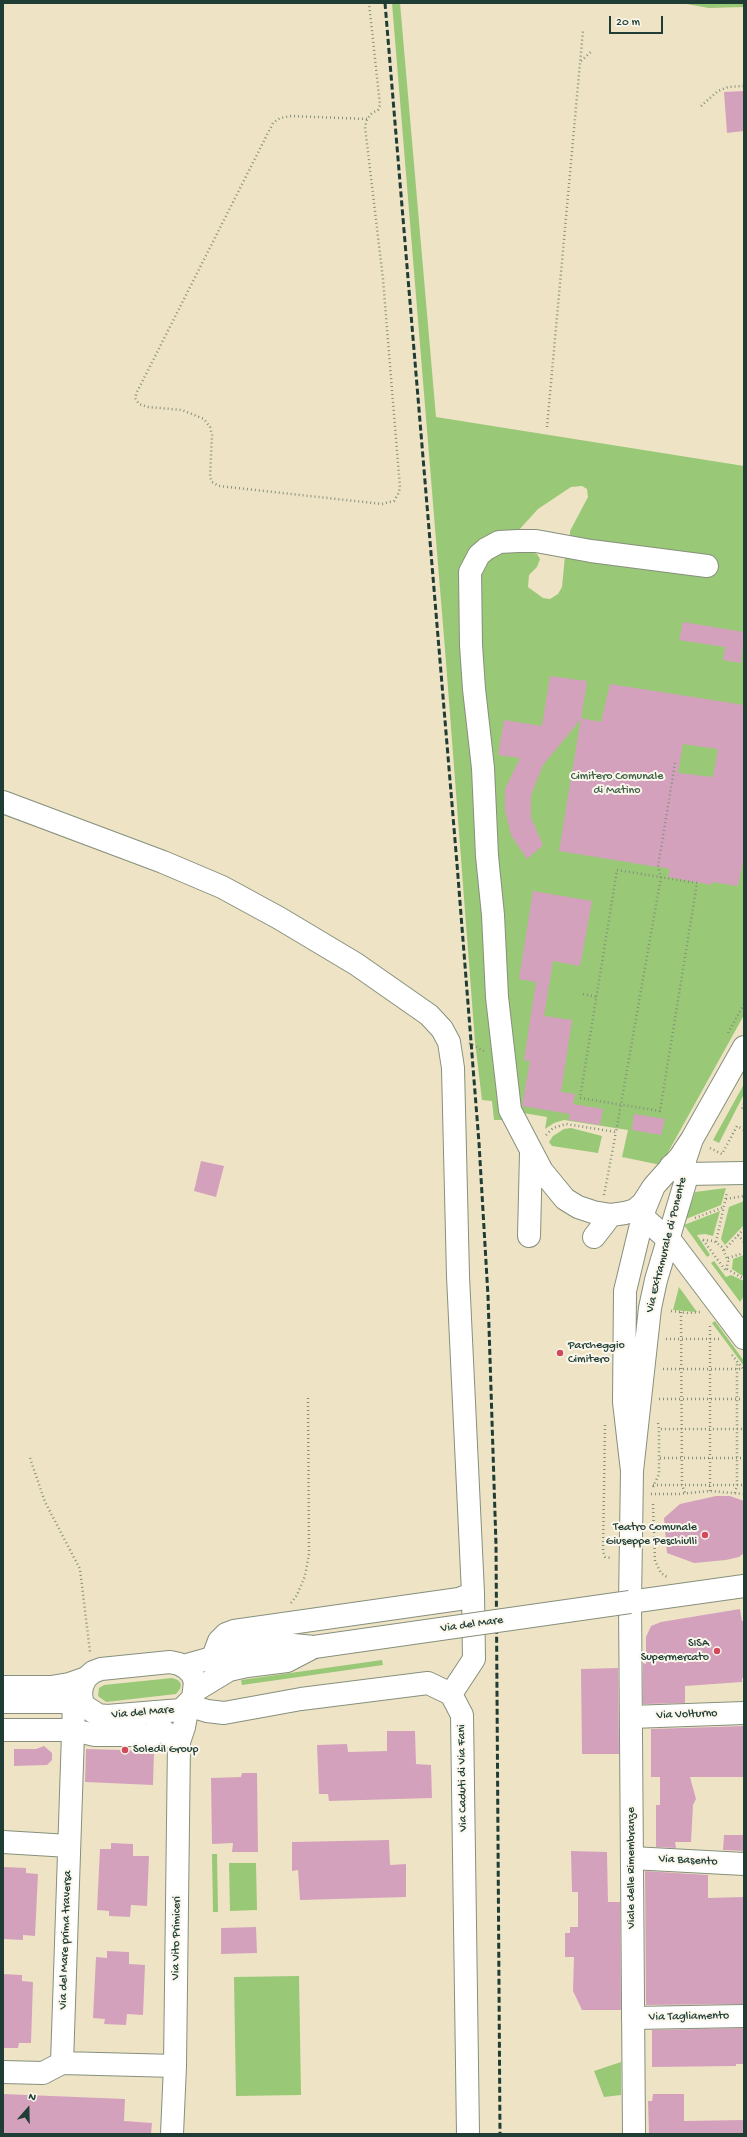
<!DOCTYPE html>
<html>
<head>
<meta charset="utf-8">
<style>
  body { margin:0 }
  #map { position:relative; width:747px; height:2137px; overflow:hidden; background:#eee4c5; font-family:"Gochi Hand",sans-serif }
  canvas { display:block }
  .frame { position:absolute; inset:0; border:4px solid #1f3d34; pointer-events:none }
  .north { position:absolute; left:8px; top:2089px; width:40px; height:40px; -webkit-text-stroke:3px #fbf7ec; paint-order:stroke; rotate:20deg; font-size:11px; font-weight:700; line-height:16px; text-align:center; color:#1f3d34 }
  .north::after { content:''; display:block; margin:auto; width:14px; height:18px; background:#1f3d34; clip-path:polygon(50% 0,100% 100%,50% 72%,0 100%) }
  .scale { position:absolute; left:609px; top:16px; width:54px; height:18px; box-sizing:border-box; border:2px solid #1f3d34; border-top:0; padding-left:5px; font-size:12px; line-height:14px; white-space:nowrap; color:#1f3d34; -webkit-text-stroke:3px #fbf7ec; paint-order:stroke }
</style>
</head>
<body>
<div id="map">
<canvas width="747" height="2137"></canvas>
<div class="frame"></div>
<div class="north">N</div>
<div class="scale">20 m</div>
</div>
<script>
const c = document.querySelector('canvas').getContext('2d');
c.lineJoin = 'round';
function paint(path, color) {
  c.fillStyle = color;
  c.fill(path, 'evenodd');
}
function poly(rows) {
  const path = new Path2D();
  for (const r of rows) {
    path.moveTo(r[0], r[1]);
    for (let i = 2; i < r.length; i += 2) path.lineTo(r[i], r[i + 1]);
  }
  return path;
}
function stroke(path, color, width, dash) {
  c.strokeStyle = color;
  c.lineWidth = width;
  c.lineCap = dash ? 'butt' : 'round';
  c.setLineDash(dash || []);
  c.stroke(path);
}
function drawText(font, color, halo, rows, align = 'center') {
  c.font = font + ' "Gochi Hand",sans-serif';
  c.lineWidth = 4;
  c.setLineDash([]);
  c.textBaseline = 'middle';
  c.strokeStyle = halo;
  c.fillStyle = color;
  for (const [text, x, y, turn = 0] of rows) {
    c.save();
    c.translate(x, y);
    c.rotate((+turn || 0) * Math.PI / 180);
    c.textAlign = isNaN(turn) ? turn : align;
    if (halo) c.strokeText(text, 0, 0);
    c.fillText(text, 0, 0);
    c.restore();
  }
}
paint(poly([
  [392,3,400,3,436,417,744,466,744,1015,661,1165,622,1157,628,1130,564,1120,554,1123,545,1129,547,1117,517,1112,505,993,479,647,476,576,478,567,483,560,499,547,527,550,537,554,540,559,537,567,529,575,528,587,543,598,550,599,558,594,562,587,565,556,590,558,592,547,581,546,570,539,570,531,588,497,587,489,582,486,571,487,538,509,518,531,511,535,486,540,470,557,464,565,463,574,462,588,465,636,463,667,467,709,472,725,473,739,478,805,478,849,486,945,488,991,502,1086,503,1120,494,1120,492,1101,482,1100,475,1042,446,662],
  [681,3,744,3,744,7,709,8],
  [744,1084,744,1094,719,1143,713,1140],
  [571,1128,602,1136,598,1153,552,1146,549,1142,553,1136,564,1129],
  [726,1188,721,1205,686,1219,695,1192],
  [744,1201,744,1225,725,1245,721,1239,729,1207],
  [720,1211,713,1236,705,1234,697,1235,710,1255,707,1257,684,1225],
  [744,1255,744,1277,732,1269,733,1259],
  [714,1261,726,1277,731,1275,744,1281,744,1296,740,1302,711,1263],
  [679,1287,697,1312,673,1310],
  [715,1321,744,1361,744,1366,712,1323],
  [382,1660,383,1665,242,1685,241,1680],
  [172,1678,178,1680,181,1684,180,1689,176,1694,106,1702,98,1696,99,1688,104,1685],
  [212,1854,217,1854,218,1912,213,1912],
  [229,1863,256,1863,257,1910,230,1911],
  [299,1976,301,2095,236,2096,234,1977],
  [621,2062,621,2095,604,2097,594,2071]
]), '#99c877');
paint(poly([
  [744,91,744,131,727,133,724,92],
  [683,622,744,632,741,663,723,660,725,647,679,640],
  [550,676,587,681,581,719,543,765,531,795,531,818,543,845,527,859,511,835,505,810,505,789,520,758,498,755,504,720,542,726],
  [610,684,744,705,744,856,738,886,712,882,712,885,668,877,670,869,559,851,581,718,601,722],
  [683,744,718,749,713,777,678,773],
  [533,891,592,901,580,966,553,961,544,1016,572,1020,561,1092,575,1094,573,1104,603,1109,600,1125,569,1120,570,1114,522,1106,530,1061,524,1060,536,982,519,979],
  [634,1114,665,1119,661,1135,632,1130],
  [201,1161,224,1166,216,1197,194,1191],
  [716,1496,730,1496,744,1501,744,1553,739,1557,726,1560,694,1563,667,1553,664,1518,680,1504],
  [740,1609,742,1621,744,1621,744,1678,742,1678,742,1682,685,1686,685,1703,643,1704,643,1663,646,1664,646,1637,651,1626,661,1622],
  [618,1668,619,1754,582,1754,581,1669],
  [744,1726,744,1777,690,1777,696,1799,693,1805,691,1842,675,1842,676,1848,656,1847,656,1805,660,1805,660,1777,651,1777,651,1729],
  [387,1731,415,1731,416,1764,431,1765,432,1798,329,1801,328,1794,319,1794,317,1745,347,1744,348,1752,387,1751],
  [44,1746,52,1753,52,1760,47,1765,14,1766,14,1749,36,1749],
  [86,1749,154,1751,153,1785,85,1782],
  [242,1773,257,1773,258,1852,232,1852,233,1843,212,1844,211,1778,241,1777],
  [724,1835,744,1835,744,1851,723,1850],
  [389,1840,390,1865,406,1864,406,1897,300,1900,298,1870,292,1871,292,1842],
  [111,1843,133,1844,133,1856,149,1856,147,1906,131,1905,130,1917,109,1916,109,1911,97,1910,100,1849,111,1849],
  [571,1851,607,1852,608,1902,620,1902,621,2010,582,2010,573,1991,574,1957,565,1957,565,1933,570,1933,570,1927,578,1927,578,1892,572,1892],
  [4,1867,26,1868,26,1873,38,1874,35,1936,23,1935,23,1940,3,1939],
  [645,1871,708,1875,708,1898,744,1897,743,2004,646,2005],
  [256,1927,257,1953,221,1954,221,1928],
  [107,1951,129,1952,129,1964,145,1965,143,2015,127,2014,126,2025,104,2024,105,2019,93,2018,96,1957,107,1958],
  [3,1974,22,1975,22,1981,33,1982,31,2043,19,2043,18,2048,3,2048],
  [744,2028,744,2064,736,2064,736,2066,652,2067,652,2030],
  [3,2094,125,2099,124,2121,152,2123,151,2134,3,2134],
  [653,2094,684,2094,684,2121,744,2120,744,2134,649,2134,648,2101,652,2101]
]), '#d4a1bd');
const minor = poly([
  [3,802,163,862,222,887,279,918,356,964,429,1015,442,1029,449,1042,453,1068,458,1276,473,1593,474,1659,451,1694],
  [671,1166,675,1170,686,1174,744,1173],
  [652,1189,643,1203,635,1210,625,1213,611,1215,593,1212,578,1207,565,1199,542,1171,510,1110,497,997,493,915,487,856,483,768,474,689,471,645,470,572,479,555,486,549,499,542,518,541,536,541,591,551,707,566],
  [635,1210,673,1244,744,1338],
  [529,1236,531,1153],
  [594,1237,611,1215],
  [630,1602,744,1586],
  [213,1657,219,1641,226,1634,234,1631,459,1599,473,1593],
  [74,1704,62,2063,175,2066],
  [155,1712,161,1729,179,1742,184,1727,188,1705,207,1711,224,1713,301,1699,428,1683,451,1694,462,1715,468,2134],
  [631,1717,744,1713],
  [3,1730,73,1730,95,1735,152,1735,161,1729],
  [3,1842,69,1846],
  [632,1858,744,1864],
  [633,2018,744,2016],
  [3,2072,43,2073,62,2063],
  [172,2134,175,2066,179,1742]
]);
const major = poly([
  [692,1139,685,1160,685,1183,656,1280,650,1308,632,1471,624,1402,625,1291,645,1208,654,1186,680,1157,692,1139,744,1047],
  [632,1471,630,1602,634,2134],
  [170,1662,179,1664,186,1668,192,1674,195,1682,193,1698,181,1710,107,1716,98,1715,83,1705,81,1695,82,1686,86,1678,93,1672,101,1669,170,1662],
  [183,1666,244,1649,283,1644,314,1647],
  [3,1687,51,1687,69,1684,86,1678],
  [196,1690,229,1670,247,1666,287,1661,314,1647],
  [3,1702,62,1702,83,1705]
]);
stroke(minor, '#86907c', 24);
stroke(major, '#86907c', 24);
stroke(poly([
  [581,61,592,51],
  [701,106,718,91,728,87,744,86],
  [367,119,291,116,280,118,273,123,137,392,135,398,139,404,148,407,182,410,204,419,210,427,212,435,210,477,212,482,219,486,382,504,394,501,398,494,400,488,383,279,365,127,367,119,372,113,378,110,380,105,369,3],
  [547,427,583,30],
  [617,870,697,883,660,1111,580,1098,617,870],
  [583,994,596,997],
  [728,1033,744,1004],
  [469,1043,484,1051],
  [744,1104,742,1109,744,1111],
  [546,1135,553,1128,566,1124,616,1132,661,877,658,867,675,763],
  [710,1148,722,1154,737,1126,744,1130],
  [604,1195,616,1132],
  [726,1199,744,1196],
  [695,1218,724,1207],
  [738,1235,744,1242],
  [703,1240,714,1241,722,1247,728,1261,726,1271,703,1240],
  [716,1242,727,1192],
  [724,1250,744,1229],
  [728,1258,744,1253],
  [727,1269,744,1279],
  [671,1311,688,1313,700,1312],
  [681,1312,682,1485,685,1493],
  [710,1326,710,1491],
  [666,1339,721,1339],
  [732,1355,744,1370],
  [663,1369,742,1369],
  [659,1399,744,1399],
  [658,1423,659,1429,744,1429],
  [605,1425,603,1552,605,1557,611,1558],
  [30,1458,45,1502,80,1569,90,1652],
  [660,1458,744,1458],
  [653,1485,744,1485],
  [653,1487,659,1474,659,1429],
  [735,1493,737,1485,737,1361],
  [651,1494,679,1494,710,1491,744,1494],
  [653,1504,655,1561,661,1573,667,1577],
  [291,1603,297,1595,305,1576,309,1554,308,1398]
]), '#86907c', 2.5, [1, 3]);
stroke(minor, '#fff', 22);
stroke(major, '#fff', 22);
stroke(poly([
  [385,3,457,864,479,1143,488,1296,496,1545,500,2134]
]), '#1f3d34', 3, [6, 3]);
const majorBridge = poly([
  [314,1647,630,1602]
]);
stroke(majorBridge, '#86907c', 24, []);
stroke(majorBridge, '#fff', 22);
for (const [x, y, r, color] of [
  [560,1353,4,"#d1495b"],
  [705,1535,4,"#d1495b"],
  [717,1651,4,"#d1495b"],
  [125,1750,4,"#d1495b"]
]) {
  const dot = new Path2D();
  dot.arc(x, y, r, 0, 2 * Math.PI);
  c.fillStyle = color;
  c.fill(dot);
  stroke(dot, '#fbf7ec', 1.5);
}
drawText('12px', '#3e6045', '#fbf7ec', [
  ["Cimitero Comunale",617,777],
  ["di Matino",617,791]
]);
drawText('12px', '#1f3d34', '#fbf7ec', [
  ["Via Extramurale di Ponente",667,1245,-76],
  ["Via del Mare",472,1625,-8],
  ["Via del Mare",143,1713,-5],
  ["Via Volturno",687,1715,-2],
  ["Via Caduti di Via Fani",463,1778,-91],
  ["Via Basento",688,1861,3],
  ["Viale delle Rimembranze",632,1868,-90],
  ["Via Vito Primiceri",177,1938,-89],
  ["Via del Mare prima traversa",66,1940,-88],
  ["Via Tagliamento",689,2017,-1]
]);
drawText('12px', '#1f3d34', '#fbf7ec', [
  ["Parcheggio",568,1346],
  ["Cimitero",568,1360],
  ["Teatro Comunale",697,1528,"right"],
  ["Giuseppe Peschiulli",697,1542,"right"],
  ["SISA",709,1644,"right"],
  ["Supermercato",709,1658,"right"],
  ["Soledil Group",133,1750]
], 'left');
</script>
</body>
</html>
